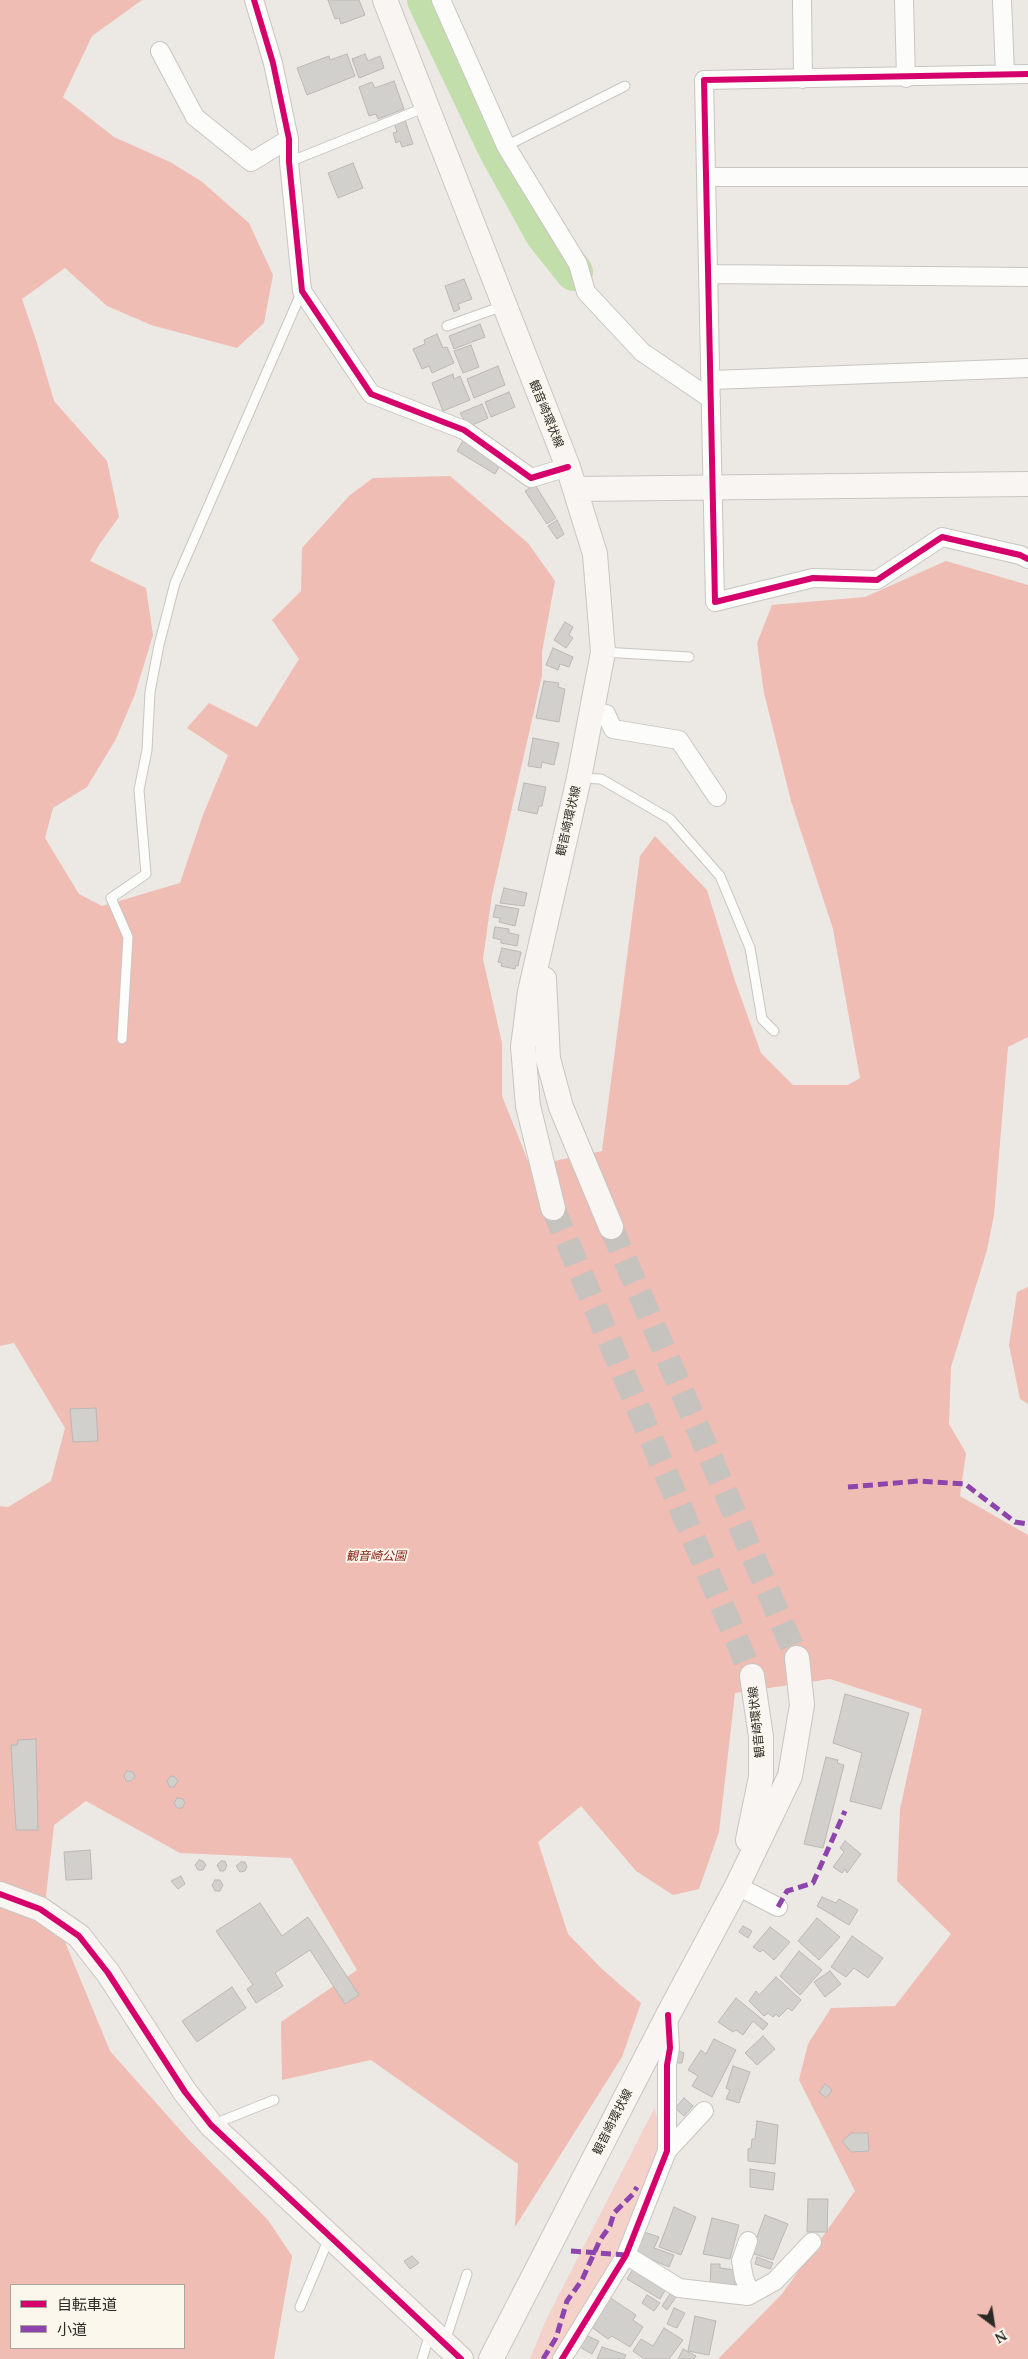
<!DOCTYPE html>
<html>
<head>
<meta charset="utf-8">
<style>
  body { margin:0 }
  #map { position:relative; width:1028px; height:2359px; overflow:hidden; background:#ece8e4; font-family:"Noto Serif","Noto Sans JP",serif }
  canvas { display:block }
  .legend { position:absolute; left:10px; top:2284px; width:175px; height:65px; box-sizing:border-box; background:#fcf7ed; border:1px solid #a9a59d; margin:0; padding:6px 9px; list-style:none; font-size:15px; color:#2c2a26 }
  .legend li { display:flex; align-items:center; gap:10px; height:25px }
  .legend b { width:25px; border:1px solid #a9a59d }
  .north { position:absolute; left:968px; top:2299px; width:50px; height:50px; -webkit-text-stroke:4px #fcf7ed; paint-order:stroke; rotate:149deg; font-size:14px; font-weight:700; line-height:20px; text-align:center; color:#2c2a26 }
  .north::after { content:''; display:block; margin:auto; width:18px; height:22px; background:#2c2a26; clip-path:polygon(50% 0,100% 100%,50% 72%,0 100%) }
</style>
</head>
<body>
<div id="map">
<canvas width="1028" height="2359"></canvas>
<ul class="legend">
<li><b style="height:6px;background:#d6006c"></b>自転車道</li>
<li><b style="height:6px;background:#8e44ad"></b>小道</li>
</ul>
<div class="north">N</div>
</div>
<script>
const c = document.querySelector('canvas').getContext('2d');
c.lineJoin = 'round';
function paint(path, color) {
  c.fillStyle = color;
  c.fill(path, 'evenodd');
}
function poly(rows) {
  const path = new Path2D();
  for (const r of rows) {
    path.moveTo(r[0], r[1]);
    for (let i = 2; i < r.length; i += 2) path.lineTo(r[i], r[i + 1]);
  }
  return path;
}
function stroke(path, color, width, dash) {
  c.strokeStyle = color;
  c.lineWidth = width;
  c.lineCap = dash ? 'butt' : 'round';
  c.setLineDash(dash || []);
  c.stroke(path);
}
function drawText(font, color, halo, rows, align = 'center') {
  c.font = font + ' "Noto Serif","Noto Sans JP",serif';
  c.lineWidth = 4;
  c.setLineDash([]);
  c.textBaseline = 'middle';
  c.strokeStyle = halo;
  c.fillStyle = color;
  for (const [text, x, y, turn = 0] of rows) {
    c.save();
    c.translate(x, y);
    c.rotate((+turn || 0) * Math.PI / 180);
    c.textAlign = isNaN(turn) ? turn : align;
    if (halo) c.strokeText(text, 0, 0);
    c.fillText(text, 0, 0);
    c.restore();
  }
}
paint(poly([
  [655,2107,662,2150,614,2261,558,2359,530,2359,545,2322]
]), '#f4d1c9');
paint(poly([
  [0,0,142,0,92,36,63,97,114,137,170,162,201,181,249,223,273,275,264,323,237,348,151,325,107,306,65,268,22,299,37,343,54,401,107,461,119,517,99,545,90,561,146,588,153,635,135,694,116,739,87,787,53,808,45,838,79,894,102,906,180,883,203,815,228,755,187,728,209,703,257,727,299,659,272,620,301,591,302,548,350,495,373,478,450,476,528,543,555,581,542,652,542,676,492,895,483,959,502,1043,502,1096,530,1166,602,1151,640,856,655,836,707,890,735,981,761,1053,793,1085,848,1085,860,1078,833,929,791,801,764,693,757,643,772,605,865,597,946,561,1028,585,1028,1037,1008,1047,994,1215,987,1250,951,1367,949,1424,966,1453,960,1496,1028,1535,1028,2359,718,2359,782,2294,855,2191,799,2080,808,2044,831,2008,895,2006,951,1934,897,1881,900,1809,922,1709,830,1679,735,1693,719,1832,699,1889,673,1895,636,1871,581,1806,538,1842,568,1934,602,1969,641,2003,622,2057,515,2227,518,2164,371,2060,282,2080,281,2022,357,1970,291,1858,180,1853,86,1801,54,1825,46,1896,110,2051,189,2140,268,2220,292,2256,274,2359,0,2359,0,1506,8,1507,51,1481,65,1428,14,1343,0,1346],
  [11,2285,184,2285,184,2348,11,2348],
  [1028,1287,1028,1404,1020,1399,1009,1345,1017,1292]
]), '#efbdb3');
stroke(poly([
  [426,0,497,149,544,234,574,272]
]), '#c2dfab', 38);
const building = poly([
  [328,0,359,0,365,15,341,24,339,18,335,19,328,0],
  [347,54,355,76,307,95,297,68,329,56,330,60,347,54],
  [365,54,368,61,380,56,384,68,359,78,352,59,365,54],
  [394,81,404,109,378,119,376,114,369,116,359,87,372,82,375,88,394,81],
  [405,120,413,144,402,147,400,141,396,143,393,133,397,132,394,123,405,120],
  [353,163,363,188,338,198,328,173,353,163],
  [464,279,472,299,458,304,460,309,454,312,445,286,464,279],
  [480,324,485,337,454,349,449,336,480,324],
  [437,334,443,348,447,347,454,363,432,373,429,366,422,369,413,349,425,344,424,340,437,334],
  [471,345,479,367,463,373,454,351,471,345],
  [498,366,505,385,474,398,467,379,498,366],
  [453,374,454,379,460,376,470,400,443,411,432,383,453,374],
  [509,392,515,407,491,417,485,402,509,392],
  [482,404,488,418,468,427,460,413,482,404],
  [464,439,501,464,495,474,457,451,464,439],
  [535,485,556,518,547,524,525,491,535,485],
  [557,520,564,534,557,539,548,526,557,520],
  [565,622,573,627,569,635,573,638,566,648,554,640,565,622],
  [553,648,573,657,569,667,560,664,558,670,546,665,553,648],
  [544,681,559,683,558,687,565,689,559,722,536,718,544,681],
  [533,738,559,743,554,765,542,762,541,768,528,766,533,738],
  [524,783,546,787,542,806,539,806,537,814,518,810,524,783],
  [504,888,527,893,524,906,500,903,504,888],
  [496,905,519,909,515,926,499,922,500,918,493,917,496,905],
  [495,927,509,929,509,933,519,935,517,946,501,943,501,940,493,938,495,927],
  [502,948,521,952,518,966,516,965,515,969,501,966,502,963,498,962,502,948],
  [96,1408,98,1441,73,1442,70,1409,96,1408],
  [845,1694,909,1713,881,1809,850,1801,862,1753,833,1743,845,1694],
  [36,1739,38,1830,16,1830,11,1745,17,1745,18,1740,36,1739],
  [826,1757,838,1760,837,1763,844,1765,823,1848,804,1844,826,1757],
  [127,1771,133,1772,135,1777,131,1781,126,1781,124,1775,127,1771],
  [171,1776,175,1777,178,1781,174,1787,170,1787,167,1781,171,1776],
  [177,1798,183,1799,185,1803,182,1808,177,1808,174,1803,177,1798],
  [845,1841,861,1854,847,1873,845,1869,842,1873,833,1867,844,1852,840,1848,845,1841],
  [90,1850,92,1879,66,1880,64,1852,90,1850],
  [199,1860,203,1861,206,1865,203,1870,198,1870,195,1865,199,1860],
  [221,1861,225,1861,227,1866,224,1871,220,1871,217,1865,221,1861],
  [241,1862,245,1862,247,1867,245,1871,240,1872,236,1866,241,1862],
  [181,1876,185,1884,178,1889,171,1881,181,1876],
  [215,1880,220,1880,223,1885,220,1891,215,1891,212,1885,215,1880],
  [822,1897,836,1903,839,1899,858,1910,849,1925,817,1906,822,1897],
  [260,1903,282,1936,308,1917,359,1995,345,2004,310,1950,275,1973,283,1986,256,2003,247,1989,253,1985,216,1931,260,1903],
  [817,1918,840,1937,819,1960,798,1941,817,1918],
  [743,1926,752,1931,748,1938,739,1932,743,1926],
  [770,1927,790,1942,774,1960,763,1950,760,1952,753,1947,770,1927],
  [852,1936,883,1958,868,1978,854,1968,846,1977,831,1967,852,1936],
  [799,1951,822,1970,800,1995,780,1976,799,1951],
  [830,1971,841,1984,825,1997,814,1982,830,1971],
  [776,1977,801,2000,792,2011,788,2008,779,2017,776,2014,773,2017,768,2013,764,2016,749,2001,756,1991,759,1995,776,1977],
  [232,1987,246,2008,197,2042,182,2021,232,1987],
  [736,1998,768,2024,763,2030,753,2021,743,2035,736,2030,733,2032,718,2022,736,1998],
  [763,2036,775,2049,757,2065,745,2053,763,2036],
  [714,2039,736,2050,712,2097,692,2086,698,2076,688,2070,701,2050,706,2054,714,2039],
  [679,2051,684,2053,682,2063,675,2063,679,2051],
  [733,2066,750,2072,739,2103,726,2099,730,2090,726,2088,733,2066],
  [825,2084,832,2090,826,2098,819,2092,825,2084],
  [684,2098,693,2106,684,2116,675,2108,684,2098],
  [757,2121,778,2125,775,2164,748,2161,748,2149,751,2148,752,2139,755,2139,757,2121],
  [852,2133,868,2133,869,2151,851,2152,842,2141,852,2133],
  [750,2169,775,2173,773,2190,750,2187,750,2169],
  [808,2199,828,2199,827,2232,807,2232,808,2199],
  [674,2207,696,2217,681,2255,659,2247,674,2207],
  [765,2215,788,2224,773,2260,751,2253,765,2215],
  [712,2218,739,2225,730,2259,703,2254,712,2218],
  [644,2232,659,2237,654,2248,674,2255,669,2267,636,2253,644,2232],
  [412,2256,419,2263,410,2269,404,2261,412,2256],
  [757,2257,773,2263,770,2269,755,2264,757,2257],
  [711,2264,720,2264,720,2268,735,2270,735,2285,710,2285,711,2264],
  [635,2266,667,2287,660,2299,627,2279,635,2266],
  [670,2294,676,2297,667,2310,662,2306,670,2294],
  [647,2295,660,2303,654,2311,642,2303,647,2295],
  [609,2297,636,2315,633,2320,643,2327,630,2347,612,2336,608,2339,590,2326,609,2297],
  [674,2308,685,2313,677,2328,667,2324,674,2308],
  [695,2316,716,2321,709,2355,688,2351,695,2316],
  [664,2328,683,2340,669,2359,644,2359,633,2351,641,2339,653,2346,664,2328],
  [585,2335,599,2341,592,2354,578,2346,585,2335],
  [602,2347,626,2355,624,2359,597,2359,602,2347],
  [683,2349,696,2356,694,2359,678,2359,683,2349]
]);
paint(building, '#d2d0cc');
stroke(building, '#bab8b5', 1);
stroke(poly([
  [553,1208,752,1676],
  [611,1227,797,1658]
]), '#c6c2be', 24, [24, 12]);
const lane = poly([
  [506,146,625,86],
  [289,162,426,107],
  [447,326,503,306],
  [603,652,689,657],
  [579,778,601,779,670,819,720,876,750,948,762,1019,774,1031],
  [122,1039,128,937,111,898,146,874,139,790,147,750,150,692,159,645,175,583,302,291],
  [214,2124,274,2100],
  [300,2307,329,2238],
  [445,2341,467,2274],
  [422,2359,430,2334]
]);
const street = poly([
  [254,0,273,63,289,139,289,162,302,291,371,394,464,430,531,478,568,467],
  [441,0,506,146,578,264,586,292,642,352,711,399],
  [802,0,803,79],
  [904,0,906,78],
  [1002,0,1005,74],
  [160,51,195,117,251,162,289,139],
  [1028,74,704,80,715,602,813,578,877,580,942,537,1020,555,1028,559],
  [706,177,1028,177],
  [709,274,1028,277],
  [712,380,1028,368],
  [591,712,606,714,613,729,679,740,717,797],
  [737,1886,778,1907],
  [667,2151,704,2111],
  [748,2241,741,2261,744,2278,751,2294],
  [626,2255,679,2288,748,2296,775,2281,812,2242],
  [562,2359,626,2255,667,2151,667,2065,670,2048,668,2015]
]);
const secondary = poly([
  [385,0,568,467,595,554,603,652,579,778,530,992,523,1047,528,1106,553,1208],
  [576,489,1028,484],
  [544,979,548,1059,561,1107,611,1227],
  [748,1840,761,1777,761,1737,752,1676],
  [0,1894,40,1909,79,1936,108,1973,185,2092,211,2125,461,2359],
  [491,2359,668,2015,737,1886,790,1776,802,1705,797,1658]
]);
stroke(lane, '#c8c6c2', 11);
stroke(street, '#c8c6c2', 20);
stroke(secondary, '#c8c6c2', 26);
stroke(lane, '#fcfcfb', 9);
stroke(street, '#fcfcfb', 18);
stroke(secondary, '#f8f5f2', 24);
stroke(poly([
  [848,1487,919,1481,965,1484,1015,1522,1028,1524],
  [778,1907,787,1891,813,1883,845,1811],
  [571,2251,626,2255],
  [543,2359,556,2338,567,2301,582,2280,600,2240,610,2226,614,2213,633,2194,637,2187]
]), '#8e44ad', 5, [10, 5]);
stroke(poly([
  [254,0,273,63,289,139,289,162,302,291,371,394,464,430,531,478,568,467],
  [1028,74,704,80,715,602,813,578,877,580,942,537,1020,555,1028,559],
  [0,1894,40,1909,79,1936,108,1973,185,2092,211,2125,461,2359],
  [562,2359,626,2255,667,2151,667,2065,670,2048,668,2015]
]), '#d6006c', 6);
drawText('12px', '#2c2a26', '#fcf7ed', [
  ["観音崎環状線",546,414,68],
  ["観音崎環状線",569,821,-77],
  ["観音崎環状線",757,1722,-96],
  ["観音崎環状線",613,2122,-63]
]);
drawText('italic 12px', '#892519', '#fcf7ed', [
  ["観音崎公園",376,1557]
]);
</script>
</body>
</html>
